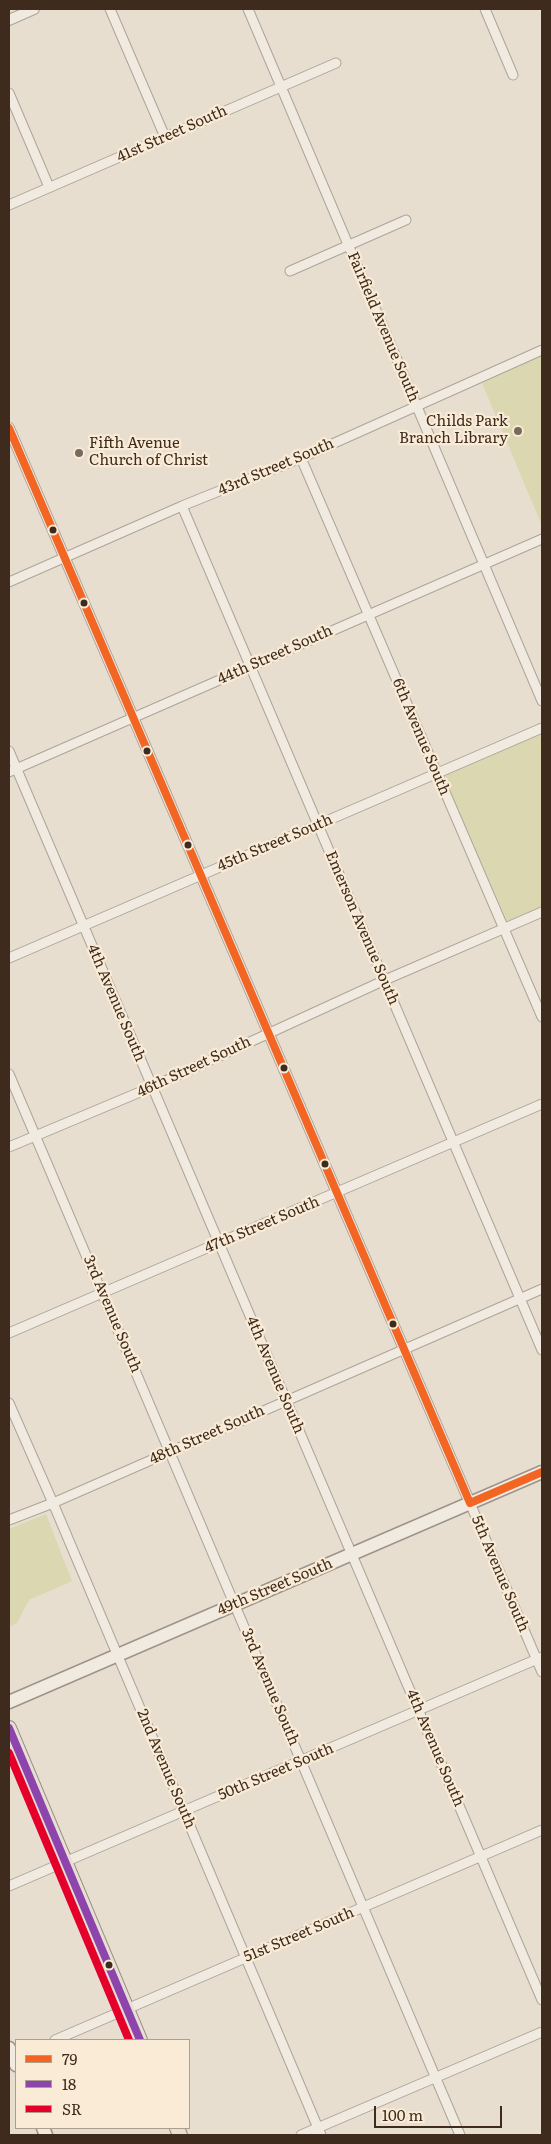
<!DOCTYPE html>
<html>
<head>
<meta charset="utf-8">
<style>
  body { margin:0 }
  #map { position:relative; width:551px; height:2144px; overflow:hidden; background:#e8ded0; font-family:Literata,serif }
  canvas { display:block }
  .frame { position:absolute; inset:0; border:10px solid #3e2b1e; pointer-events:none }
  .legend { position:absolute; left:15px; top:2039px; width:175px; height:90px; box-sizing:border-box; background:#f9ebd5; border:1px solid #ae9e8c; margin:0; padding:6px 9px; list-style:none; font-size:15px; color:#3e2b1e }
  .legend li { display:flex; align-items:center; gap:10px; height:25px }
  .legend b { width:25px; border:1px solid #ae9e8c }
  .scale { position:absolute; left:374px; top:2106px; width:128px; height:22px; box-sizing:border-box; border:2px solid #3e2b1e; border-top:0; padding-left:6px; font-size:15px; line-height:18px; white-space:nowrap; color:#3e2b1e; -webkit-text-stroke:4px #f9ebd5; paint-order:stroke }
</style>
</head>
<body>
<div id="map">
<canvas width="551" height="2144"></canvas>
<div class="frame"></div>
<ul class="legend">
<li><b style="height:6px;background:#f26522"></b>79</li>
<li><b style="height:6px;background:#8e44ad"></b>18</li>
<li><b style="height:6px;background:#e4002b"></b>SR</li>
</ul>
<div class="scale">100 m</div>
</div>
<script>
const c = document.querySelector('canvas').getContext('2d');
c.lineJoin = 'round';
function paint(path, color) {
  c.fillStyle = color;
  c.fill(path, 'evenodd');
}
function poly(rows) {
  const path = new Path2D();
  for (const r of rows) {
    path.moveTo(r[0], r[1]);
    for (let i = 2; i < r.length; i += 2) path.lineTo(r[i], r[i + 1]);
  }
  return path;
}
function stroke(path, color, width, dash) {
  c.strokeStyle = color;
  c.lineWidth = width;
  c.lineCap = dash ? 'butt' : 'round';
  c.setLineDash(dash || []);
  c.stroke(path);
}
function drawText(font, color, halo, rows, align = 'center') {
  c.font = font + ' Literata,serif';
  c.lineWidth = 4.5;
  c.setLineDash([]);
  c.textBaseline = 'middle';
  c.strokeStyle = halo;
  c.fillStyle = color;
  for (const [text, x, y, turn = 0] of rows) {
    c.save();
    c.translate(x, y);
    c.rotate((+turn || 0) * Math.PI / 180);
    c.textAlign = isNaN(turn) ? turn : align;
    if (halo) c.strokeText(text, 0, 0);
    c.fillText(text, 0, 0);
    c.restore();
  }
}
paint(poly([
  [542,355,542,526,482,383],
  [542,733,542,907,507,921,444,776],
  [46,1514,72,1581,29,1600,17,1623,9,1627,9,1529]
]), '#dbd7b1');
const minor = poly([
  [110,9,165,137],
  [248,9,542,701],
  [485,9,513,75],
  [9,93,49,187],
  [9,205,336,63],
  [290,271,406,220],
  [301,458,542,1017],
  [182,506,542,1350],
  [9,582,182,506,301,458,542,350],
  [9,751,542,2000],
  [9,772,542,539],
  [9,958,542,728],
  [9,1074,460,2135],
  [9,1147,152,1087,385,980,542,912],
  [9,1333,542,1104],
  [9,1403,53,1503,321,2135],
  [470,1503,542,1672],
  [9,1520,53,1503,542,1289],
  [9,1886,542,1657],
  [55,2040,542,1830],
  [301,2135,542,2032]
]);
const tertiary = poly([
  [9,20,34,9],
  [9,428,470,1503]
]);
const secondary = poly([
  [9,1702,542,1472],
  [9,2048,16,2065],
  [43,2128,46,2135]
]);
const primary = poly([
  [9,1728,140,2040],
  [177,2128,180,2135]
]);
stroke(minor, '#ada398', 11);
stroke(tertiary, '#ada398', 12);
stroke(secondary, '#9d9388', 15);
stroke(primary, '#93897f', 16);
stroke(minor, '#f0eae1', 9);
stroke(tertiary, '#f0eae1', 10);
stroke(secondary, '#f0eae1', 12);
stroke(primary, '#e7dfd3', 14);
stroke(poly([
  [9,428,470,1503,542,1472]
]), '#f26522', 8);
stroke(poly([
  [9,1728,140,2040]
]), '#8e44ad', 8);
stroke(poly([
  [9,1753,129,2040]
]), '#e4002b', 8);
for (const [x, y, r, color] of [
  [518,431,5,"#7a6a5c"],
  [79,453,5,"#7a6a5c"],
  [53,530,4.5,"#3e2b1e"],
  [84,603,4.5,"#3e2b1e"],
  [147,751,4.5,"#3e2b1e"],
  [188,845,4.5,"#3e2b1e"],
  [284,1068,4.5,"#3e2b1e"],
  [325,1164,4.5,"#3e2b1e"],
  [393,1324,4.5,"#3e2b1e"],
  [109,1965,4.5,"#3e2b1e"]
]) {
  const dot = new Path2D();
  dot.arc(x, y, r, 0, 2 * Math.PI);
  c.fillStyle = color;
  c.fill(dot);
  stroke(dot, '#f9ebd5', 2);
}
drawText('15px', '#3e2b1e', '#f9ebd5', [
  ["41st Street South",172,134,-24],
  ["Fairfield Avenue South",383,327,67],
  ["43rd Street South",276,467,-23],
  ["44th Street South",275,655,-24],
  ["6th Avenue South",421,737,67],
  ["45th Street South",275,843,-23],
  ["Emerson Avenue South",362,928,67],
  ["4th Avenue South",116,1003,67],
  ["46th Street South",194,1067,-25],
  ["47th Street South",262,1225,-23],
  ["3rd Avenue South",112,1314,67],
  ["4th Avenue South",275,1375,67],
  ["48th Street South",207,1435,-24],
  ["5th Avenue South",500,1574,67],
  ["49th Street South",275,1587,-23],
  ["3rd Avenue South",270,1687,67],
  ["4th Avenue South",435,1748,67],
  ["2nd Avenue South",166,1769,67],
  ["50th Street South",276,1772,-23],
  ["51st Street South",299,1935,-23]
]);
drawText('15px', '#3e2b1e', '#f9ebd5', [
  ["Childs Park",508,422],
  ["Branch Library",508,439],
  ["Fifth Avenue",89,444,"left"],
  ["Church of Christ",89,461,"left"]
], 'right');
</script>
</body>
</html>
